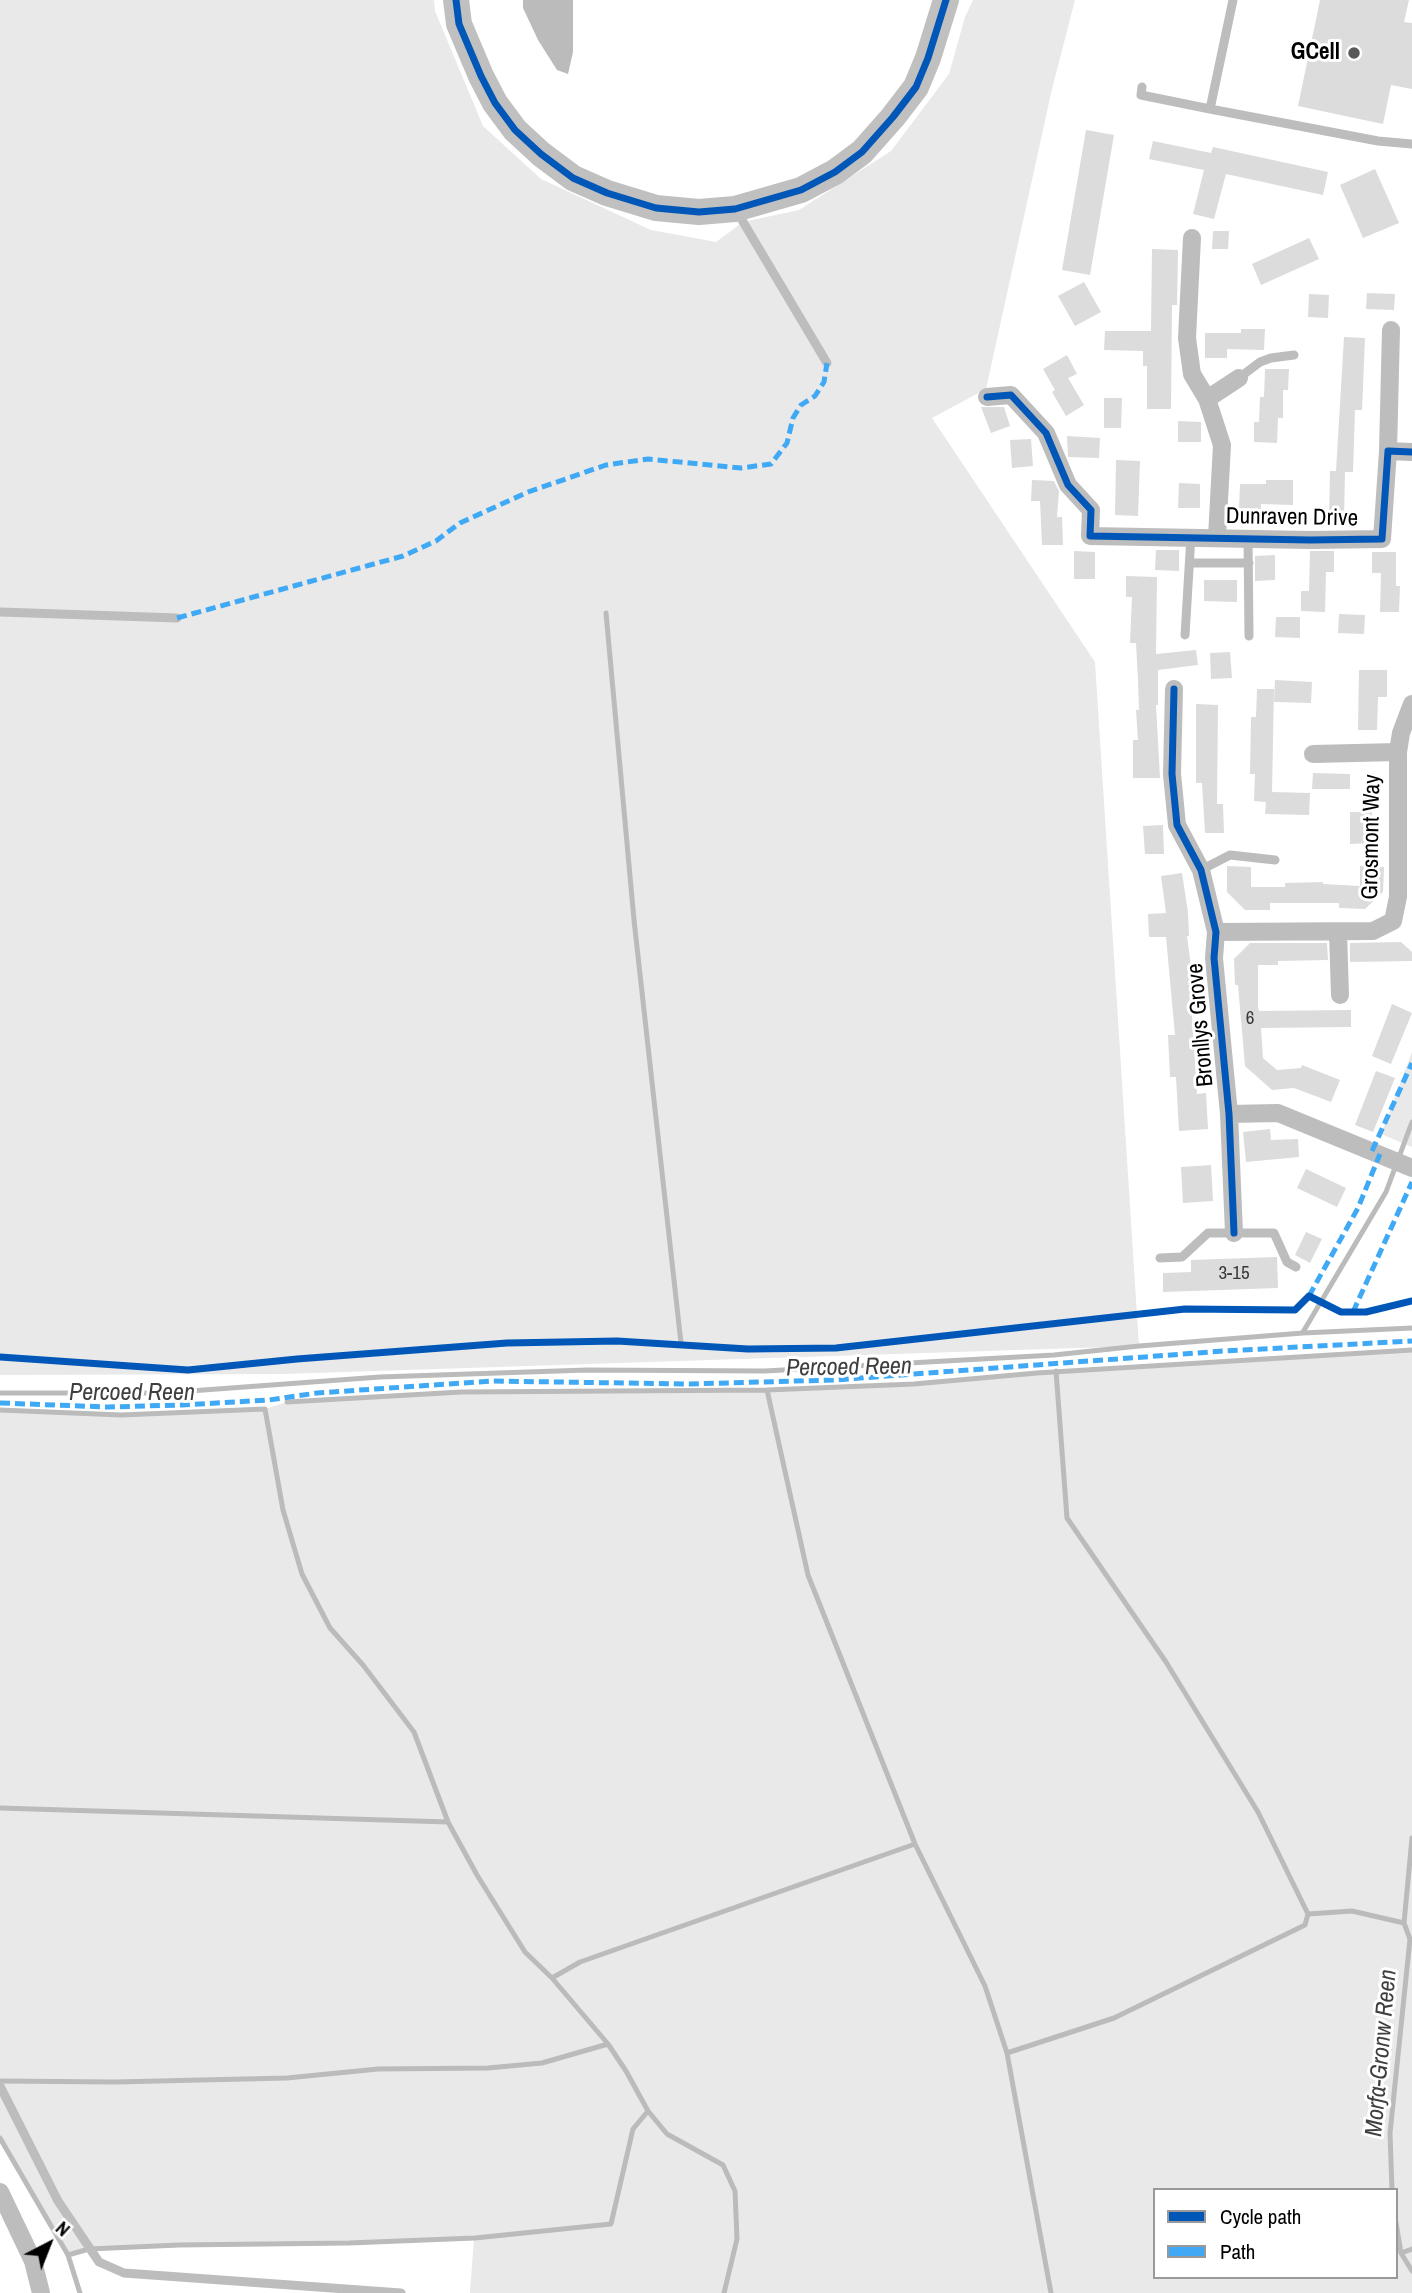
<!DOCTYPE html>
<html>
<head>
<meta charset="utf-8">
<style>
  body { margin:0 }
  #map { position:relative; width:1412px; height:2293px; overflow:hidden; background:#fff; font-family:"Archivo Narrow",sans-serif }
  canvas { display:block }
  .legend { position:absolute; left:1153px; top:2188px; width:245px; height:91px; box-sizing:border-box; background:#fff; border:2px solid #999; margin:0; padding:9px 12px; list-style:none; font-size:21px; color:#000 }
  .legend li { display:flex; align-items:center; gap:14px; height:35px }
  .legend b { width:35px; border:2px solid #999 }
  .north { position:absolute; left:14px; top:2209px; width:70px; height:70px; -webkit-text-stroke:5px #fff; paint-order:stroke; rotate:42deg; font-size:19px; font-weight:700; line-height:28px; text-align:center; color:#000 }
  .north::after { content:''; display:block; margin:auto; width:24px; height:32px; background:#000; clip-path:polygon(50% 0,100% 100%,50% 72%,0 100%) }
</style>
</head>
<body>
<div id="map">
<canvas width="1412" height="2293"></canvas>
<ul class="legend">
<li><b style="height:9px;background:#0057b8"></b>Cycle path</li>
<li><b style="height:9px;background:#3fa9f5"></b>Path</li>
</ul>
<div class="north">N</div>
</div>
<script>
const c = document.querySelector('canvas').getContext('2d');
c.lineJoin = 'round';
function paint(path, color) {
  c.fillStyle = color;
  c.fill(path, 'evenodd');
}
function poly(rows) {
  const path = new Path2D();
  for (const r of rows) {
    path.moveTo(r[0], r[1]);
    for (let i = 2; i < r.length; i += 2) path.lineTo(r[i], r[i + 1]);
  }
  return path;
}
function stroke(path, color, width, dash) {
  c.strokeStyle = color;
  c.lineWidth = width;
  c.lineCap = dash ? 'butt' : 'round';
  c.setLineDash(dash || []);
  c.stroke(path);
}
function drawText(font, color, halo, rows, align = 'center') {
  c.font = font + ' "Archivo Narrow",sans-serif';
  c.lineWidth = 6;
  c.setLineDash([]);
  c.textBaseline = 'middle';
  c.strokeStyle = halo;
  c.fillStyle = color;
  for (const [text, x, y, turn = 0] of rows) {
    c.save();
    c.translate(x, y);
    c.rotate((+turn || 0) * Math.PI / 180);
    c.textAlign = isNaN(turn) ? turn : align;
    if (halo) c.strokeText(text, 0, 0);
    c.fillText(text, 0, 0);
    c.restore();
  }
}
paint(poly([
  [0,0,434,0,435,11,483,126,541,179,651,230,716,242,743,222,799,210,891,151,949,74,965,17,973,0,1075,0,1052,89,986,389,932,418,1095,662,1139,1346,283,1374,0,1375],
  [1412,1052,1412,1147,1381,1134],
  [1412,1350,1412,2293,470,2293,474,2238,349,2243,179,2245,89,2249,68,2255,0,2138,0,1410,121,1415,265,1409,287,1402,461,1392,767,1390,914,1384,1037,1373],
  [1155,2190,1396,2190,1396,2277,1155,2277]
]), '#e9e9e9');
paint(poly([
  [523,0,573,0,573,52,568,74,557,70,538,40,523,8]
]), '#bbb');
stroke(poly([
  [606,613,634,920,681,1343],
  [1303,1332,1386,1192,1412,1122],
  [767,1390,808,1575,915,1844,985,1986,1007,2053,1051,2293],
  [0,1393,163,1393,380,1377,587,1370,765,1371,1054,1355,1139,1346,1303,1333,1412,1328],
  [287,1402,461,1392,767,1390,914,1384,1037,1373,1412,1350],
  [0,1410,121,1415,265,1409,283,1510,302,1574,330,1628,363,1665,414,1732,448,1822,477,1875,525,1952,552,1978,608,2044,626,2071,648,2111,667,2134,723,2165,735,2191,737,2239,724,2293],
  [0,1808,448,1822],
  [1308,1914,1352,1911,1404,1923],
  [552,1978,580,1962,915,1844],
  [1007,2053,1114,2018,1305,1925,1308,1914,1258,1812,1166,1662,1067,1518,1056,1371],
  [0,2081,115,2082,287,2078,378,2069,488,2068,542,2063,608,2044],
  [0,2138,68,2255,80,2293],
  [1392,2190,1390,2133,1410,1939,1404,1923,1412,1838],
  [1396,2223,1401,2253,1412,2271],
  [1401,2253,1412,2249],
  [68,2255,89,2249,179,2245,349,2243,475,2238,611,2224,633,2129,648,2111]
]), '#bbb', 5);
paint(poly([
  [1320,0,1409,0,1404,22,1412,23,1412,89,1391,85,1383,124,1298,106],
  [1086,130,1114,135,1090,275,1062,270],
  [1153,141,1211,153,1213,147,1328,172,1323,195,1226,174,1214,219,1193,214,1204,170,1149,159],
  [1375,169,1399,223,1363,238,1340,185],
  [1213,231,1229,231,1228,249,1212,249],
  [1309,238,1319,259,1261,285,1252,264],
  [1152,249,1178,250,1177,305,1172,305,1171,409,1147,409,1147,366,1143,366,1143,351,1104,350,1105,331,1151,331],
  [1084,282,1101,312,1075,326,1058,296],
  [1367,293,1395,294,1394,310,1366,309],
  [1309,294,1329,295,1328,318,1308,317],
  [1241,329,1265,329,1264,350,1227,349,1227,358,1205,358,1205,333,1241,333],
  [1344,337,1365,338,1362,410,1355,410,1353,472,1345,472,1344,518,1329,518,1330,471,1336,471],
  [1067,355,1077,374,1068,378,1084,405,1066,416,1052,392,1055,390,1043,369],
  [1265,369,1289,369,1288,390,1283,390,1283,418,1278,418,1277,443,1254,442,1254,422,1259,422,1260,397,1264,397],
  [1104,398,1122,398,1121,428,1104,428],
  [981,407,1004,407,1010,426,991,433],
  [1178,421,1201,422,1201,442,1178,442],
  [1067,436,1100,438,1099,458,1068,457],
  [1031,439,1033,466,1012,468,1010,440],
  [1116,460,1140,461,1138,516,1115,515],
  [1032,480,1054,481,1059,491,1057,517,1062,517,1063,545,1042,545,1040,501,1031,501],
  [1266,480,1293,480,1293,505,1261,504,1261,509,1239,508,1240,484,1266,484],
  [1179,483,1200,484,1200,508,1178,508],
  [1156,550,1179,550,1179,571,1155,570],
  [1074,551,1095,552,1095,579,1074,579],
  [1310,551,1334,551,1334,572,1326,572,1325,612,1301,611,1301,591,1309,591],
  [1372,552,1396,552,1396,586,1400,586,1399,612,1380,612,1381,573,1372,573],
  [1275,555,1275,580,1255,581,1255,556],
  [1126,576,1157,577,1156,654,1196,650,1198,665,1158,670,1158,705,1156,705,1160,778,1133,778,1133,740,1138,740,1136,710,1139,710,1138,680,1136,643,1130,643,1132,597,1126,597],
  [1204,580,1237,580,1237,602,1204,601],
  [1339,614,1365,615,1364,634,1338,633],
  [1276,617,1300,617,1300,638,1275,637],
  [1230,652,1232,678,1211,679,1210,653],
  [1359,670,1387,670,1387,697,1378,697,1377,730,1358,730],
  [1275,680,1312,682,1311,703,1274,702],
  [1257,689,1274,689,1272,792,1310,793,1309,815,1265,814,1266,802,1254,801,1255,774,1250,774,1251,717,1256,717],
  [1196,704,1218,705,1217,804,1223,804,1224,833,1205,833,1202,783,1196,783],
  [1313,773,1350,774,1350,789,1312,789],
  [1350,812,1372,812,1371,843,1350,844],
  [1163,825,1164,854,1145,854,1143,826],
  [1227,866,1251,867,1251,887,1285,887,1285,883,1323,882,1323,884,1360,886,1360,866,1384,867,1383,892,1365,909,1339,908,1339,903,1270,903,1270,910,1245,910,1227,892],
  [1182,873,1188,912,1189,936,1187,936,1192,974,1197,974,1199,1016,1192,1016,1197,1094,1206,1093,1208,1129,1179,1131,1176,1077,1170,1077,1168,1035,1175,1035,1166,937,1149,937,1148,914,1166,913,1161,876],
  [1401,942,1412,952,1412,961,1350,962,1350,943],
  [1250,943,1327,943,1328,960,1278,961,1278,965,1258,965,1258,1006,1259,1011,1351,1010,1351,1027,1261,1028,1263,1058,1277,1070,1301,1068,1302,1065,1340,1080,1331,1102,1294,1088,1272,1090,1245,1066,1238,985,1235,985,1234,959],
  [1392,1004,1412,1013,1391,1064,1372,1056],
  [1376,1071,1395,1078,1373,1132,1355,1125],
  [1270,1129,1271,1140,1298,1139,1299,1157,1246,1162,1243,1132],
  [1211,1165,1213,1201,1183,1203,1181,1167],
  [1306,1169,1346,1188,1337,1207,1297,1188],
  [1306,1232,1322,1239,1310,1263,1295,1255],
  [1277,1257,1278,1288,1163,1292,1163,1273,1191,1272,1191,1260]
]), '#dcdcdc');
stroke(poly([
  [1233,0,1210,109,1378,141,1412,144],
  [1142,87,1141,95,1210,109],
  [736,210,827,363],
  [1239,378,1260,362,1271,358,1294,355],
  [1248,538,1249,636],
  [1191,563,1249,563],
  [0,612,177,618],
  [1185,635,1191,536],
  [1201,870,1230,855,1275,860],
  [1160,1258,1182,1257,1208,1233,1274,1233,1287,1262,1296,1267],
  [0,2086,58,2201,99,2262,124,2273,401,2293]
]), '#bdbdbd', 9);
stroke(poly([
  [1192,238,1187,338,1192,374,1207,399],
  [987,397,1011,395,1046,433,1068,485,1091,510,1090,536,1310,540,1382,539,1388,451,1412,452],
  [1388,451,1391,330],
  [1217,537,1222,445,1207,399,1239,378],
  [1174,689,1172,774,1177,825,1201,870,1216,932,1214,958,1229,1114,1234,1233],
  [1313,754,1398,752],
  [1216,932,1373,931,1393,921,1398,897,1398,752,1401,733,1412,704],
  [1338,932,1340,995],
  [1229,1114,1278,1113,1412,1168],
  [0,2192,33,2261,41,2293]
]), '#bdbdbd', 18);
stroke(poly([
  [456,0,459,24,481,76,495,103,515,130,541,154,573,178,607,193,656,208,699,212,735,209,801,190,835,172,862,152,893,117,916,87,928,58,946,0]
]), '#c0c0c0', 26);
stroke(poly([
  [177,618,403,556,436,541,460,523,528,492,606,465,648,459,741,468,771,464,787,443,793,418,801,405,815,396,824,382,827,363],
  [1372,1151,1412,1063],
  [1309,1296,1358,1208,1380,1154],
  [1353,1312,1412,1182],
  [0,1403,108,1407,182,1405,269,1400,317,1393,492,1381,689,1384,834,1380,1224,1351,1412,1341]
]), '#3fa9f5', 5, [10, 5]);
stroke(poly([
  [456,0,459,24,481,76,495,103,515,130,541,154,573,178,607,193,656,208,699,212,735,209,801,190,835,172,862,152,893,117,916,87,928,58,946,0],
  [987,397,1011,395,1046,433,1068,485,1091,510,1090,536,1310,540,1382,539,1388,451,1412,452],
  [1174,689,1172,774,1177,825,1201,870,1216,932,1214,958,1229,1114,1234,1233],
  [0,1357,188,1370,297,1359,507,1343,617,1341,748,1349,836,1348,1185,1309,1295,1310,1309,1296,1341,1312,1366,1312,1412,1301]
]), '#0057b8', 7);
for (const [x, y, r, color] of [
  [1354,53,7,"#595959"]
]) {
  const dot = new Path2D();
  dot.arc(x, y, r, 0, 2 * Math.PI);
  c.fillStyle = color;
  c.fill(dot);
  stroke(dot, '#fff', 2.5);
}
drawText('19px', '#373737', null, [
  ["6",1250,1019],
  ["3-15",1234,1274]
]);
drawText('bold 23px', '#000', '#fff', [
  ["GCell",1340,53]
], 'right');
drawText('23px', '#000', '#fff', [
  ["Dunraven Drive",1292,518,1],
  ["Grosmont Way",1372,837,-89],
  ["Bronllys Grove",1201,1025,-95]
]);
drawText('italic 24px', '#3f3f3f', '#fff', [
  ["Percoed Reen",849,1368,-1],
  ["Percoed Reen",132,1394],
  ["Morfa-Gronw Reen",1382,2053,-85]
]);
</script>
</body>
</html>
